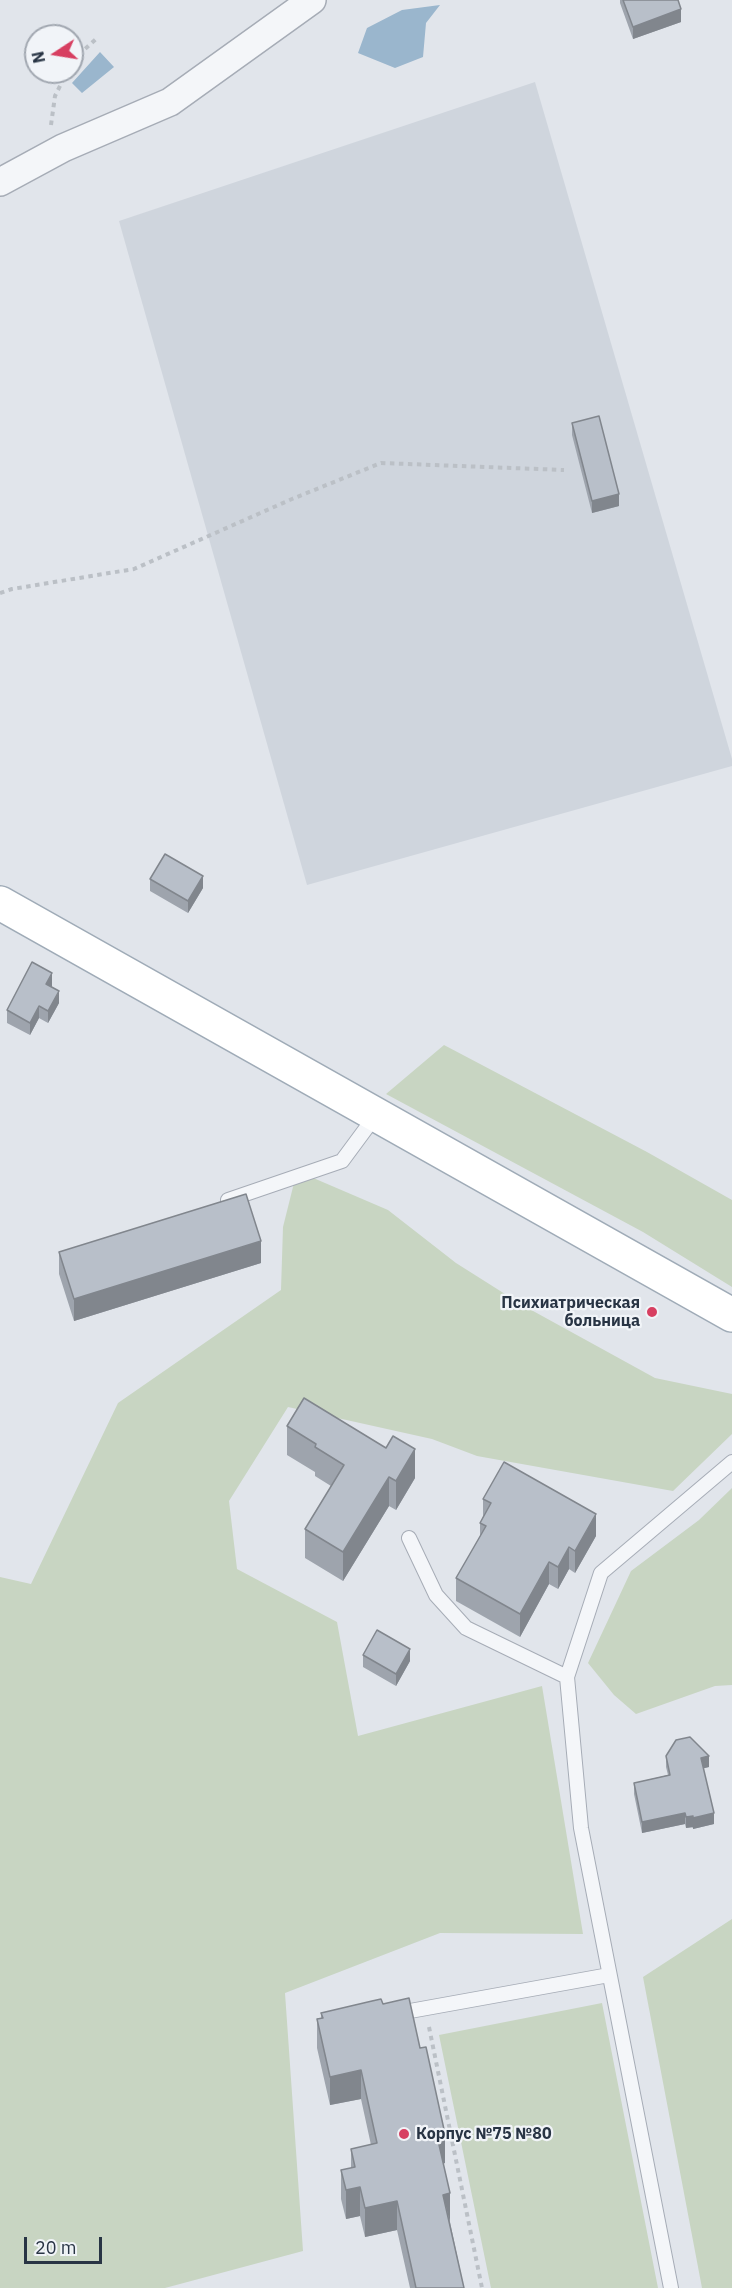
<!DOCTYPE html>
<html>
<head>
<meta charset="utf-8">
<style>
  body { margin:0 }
  #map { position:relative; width:732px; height:2288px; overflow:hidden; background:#e1e5eb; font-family:"IBM Plex Sans",sans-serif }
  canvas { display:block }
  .north { position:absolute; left:24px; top:24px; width:60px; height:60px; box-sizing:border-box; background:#f1f4f8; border:2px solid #a1a7b0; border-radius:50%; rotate:258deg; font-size:16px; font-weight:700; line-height:24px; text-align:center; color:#283444 }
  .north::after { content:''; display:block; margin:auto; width:21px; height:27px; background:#d73f61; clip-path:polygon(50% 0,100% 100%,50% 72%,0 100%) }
  .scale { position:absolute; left:24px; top:2237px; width:78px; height:27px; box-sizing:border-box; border:3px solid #283444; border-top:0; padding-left:8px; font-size:18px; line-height:21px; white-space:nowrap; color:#283444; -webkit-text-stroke:4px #f1f4f8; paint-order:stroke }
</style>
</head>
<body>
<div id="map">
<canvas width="732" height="2288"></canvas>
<div class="north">N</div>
<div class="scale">20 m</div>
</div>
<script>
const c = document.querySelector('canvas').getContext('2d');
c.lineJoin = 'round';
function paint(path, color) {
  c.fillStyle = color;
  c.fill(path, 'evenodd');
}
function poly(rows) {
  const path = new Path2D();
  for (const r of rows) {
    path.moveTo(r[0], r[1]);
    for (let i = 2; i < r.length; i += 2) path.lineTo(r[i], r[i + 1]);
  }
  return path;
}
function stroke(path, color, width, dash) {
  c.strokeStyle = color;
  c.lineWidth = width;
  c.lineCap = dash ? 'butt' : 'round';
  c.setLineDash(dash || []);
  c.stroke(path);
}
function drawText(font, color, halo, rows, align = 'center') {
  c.font = font + ' "IBM Plex Sans",sans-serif';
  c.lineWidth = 4.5;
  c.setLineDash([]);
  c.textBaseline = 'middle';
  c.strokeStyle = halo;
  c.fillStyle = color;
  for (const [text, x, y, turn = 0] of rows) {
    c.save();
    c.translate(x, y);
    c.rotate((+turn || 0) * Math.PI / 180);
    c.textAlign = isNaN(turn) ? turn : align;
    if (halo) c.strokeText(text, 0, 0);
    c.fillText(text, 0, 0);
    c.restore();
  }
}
paint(poly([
  [535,82,732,759,732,766,307,885,119,221]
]), '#cfd5dd');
paint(poly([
  [444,1045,647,1152,732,1200,732,1287,643,1232,386,1094],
  [297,1171,388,1210,456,1263,524,1306,655,1378,732,1394,732,1434,673,1491,477,1456,432,1439,288,1407,229,1501,237,1569,337,1622,358,1736,542,1686,583,1934,440,1933,285,1993,303,2251,165,2288,0,2288,0,1577,31,1584,118,1403,281,1290,283,1227],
  [732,1488,732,1685,715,1686,636,1714,614,1695,588,1663,631,1571,699,1520],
  [732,1919,732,2288,702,2288,643,1977],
  [602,2003,658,2288,491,2288,439,2035]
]), '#c8d5c2');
paint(poly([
  [440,5,426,23,423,57,395,68,358,53,367,28,402,10],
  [100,52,114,67,82,93,72,83]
]), '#9ab6cd');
const lane = poly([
  [228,1200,342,1161,376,1115],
  [409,1538,436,1595,466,1628,567,1677],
  [399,2013,609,1975],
  [671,2288,581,1828,567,1677,601,1573,732,1462]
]);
const street = poly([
  [0,182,63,148,170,102,312,0]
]);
const primary = poly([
  [0,903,732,1315]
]);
stroke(lane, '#a6acb6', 16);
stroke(street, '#a6acb6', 30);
stroke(primary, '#9fabb7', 36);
stroke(poly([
  [72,61,96,39],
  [51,125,55,96,67,72],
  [0,593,12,589,134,569,292,499,381,463,564,470],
  [429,2027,482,2288]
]), '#bbc0c6', 4, [4.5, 4.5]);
stroke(lane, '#f4f6f9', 14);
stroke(street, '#f4f6f9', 27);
stroke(primary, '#fff', 33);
paint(poly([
  [620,0,678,0,681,22,633,39,620,3],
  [572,423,619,506,592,513,572,435],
  [150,879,203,888,188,913,150,891],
  [52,986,51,987,59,1003,48,1023,39,1018,30,1035,7,1023,7,1010],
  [59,1252,261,1263,74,1321,59,1274],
  [287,1426,415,1478,396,1510,389,1506,343,1581,305,1558,305,1529,331,1486,315,1476,315,1472,287,1455],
  [483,1499,596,1536,575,1573,569,1569,558,1589,549,1584,520,1637,456,1601,456,1578,480,1537,480,1523,483,1516],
  [363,1655,410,1661,396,1686,363,1667],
  [666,1756,709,1767,703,1768,714,1824,693,1829,693,1827,686,1828,685,1824,642,1833,634,1794,634,1783,668,1775,666,1767],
  [383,2004,445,2163,443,2164,450,2222,464,2288,410,2288,397,2230,365,2237,360,2216,346,2219,341,2199,341,2170,351,2168,351,2149,371,2145,361,2099,330,2105,317,2048,317,2019,321,2018,321,2013]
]), '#9ea4ad');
paint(poly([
  [681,9,681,22,633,39,633,27],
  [619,494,619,506,592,513,592,501],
  [203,876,203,888,188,913,188,901],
  [52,973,52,986,46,997,46,984],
  [59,991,59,1003,48,1023,48,1011],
  [39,1006,39,1018,30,1035,30,1023],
  [261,1241,261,1263,74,1321,74,1299],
  [415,1449,415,1478,396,1510,396,1481],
  [389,1477,389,1506,343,1581,343,1552],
  [596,1514,596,1536,575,1573,575,1551],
  [569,1547,569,1569,558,1589,558,1567],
  [549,1562,549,1584,520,1637,520,1614],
  [410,1649,410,1661,396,1686,396,1674],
  [709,1756,709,1767,701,1769,701,1758],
  [685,1813,685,1824,642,1833,642,1822],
  [714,1813,714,1824,693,1829,693,1818],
  [693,1816,693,1827,686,1828,686,1817],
  [361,2070,361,2099,330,2105,330,2077],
  [445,2134,445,2163,437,2165,437,2136],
  [360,2187,360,2216,346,2219,346,2190],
  [450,2193,450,2222,443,2195],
  [397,2201,397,2230,365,2237,365,2208]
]), '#81868d');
const building = poly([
  [623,0,678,0,681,9,633,27,623,0],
  [599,416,619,494,592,501,572,423,599,416],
  [165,854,203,876,188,901,150,879,165,854],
  [32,962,52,973,46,984,59,991,48,1011,39,1006,30,1023,7,1010,32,962],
  [246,1194,261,1241,74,1299,59,1252,246,1194],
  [304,1398,386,1448,393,1436,415,1449,396,1481,389,1477,343,1552,305,1529,344,1465,315,1447,316,1444,287,1426,304,1398],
  [504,1462,596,1514,575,1551,569,1547,558,1567,549,1562,520,1614,456,1578,486,1526,480,1523,491,1503,483,1499,504,1462],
  [377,1630,410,1649,396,1674,363,1655,377,1630],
  [690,1737,709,1756,701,1758,714,1813,693,1818,693,1816,686,1817,685,1813,642,1822,634,1783,670,1775,666,1756,676,1740,690,1737],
  [409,1998,420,2048,426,2047,445,2134,437,2136,450,2193,443,2195,464,2288,416,2288,397,2201,365,2208,360,2187,346,2190,341,2170,355,2167,351,2149,377,2143,361,2070,330,2077,317,2019,323,2018,321,2013,372,2001,381,1999,383,2004,409,1998]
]);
paint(building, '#b8bfc9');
stroke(building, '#81868d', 1.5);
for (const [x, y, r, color] of [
  [652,1312,6,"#d73f61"],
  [404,2134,6,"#d73f61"]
]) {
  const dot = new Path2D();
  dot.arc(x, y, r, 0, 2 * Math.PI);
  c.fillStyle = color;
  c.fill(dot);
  stroke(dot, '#f1f4f8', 2);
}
drawText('bold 16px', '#283444', '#f1f4f8', [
  ["Психиатрическая",640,1303],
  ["больница",640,1321],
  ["Корпус №75 №80",416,2134,"left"]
], 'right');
</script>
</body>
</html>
